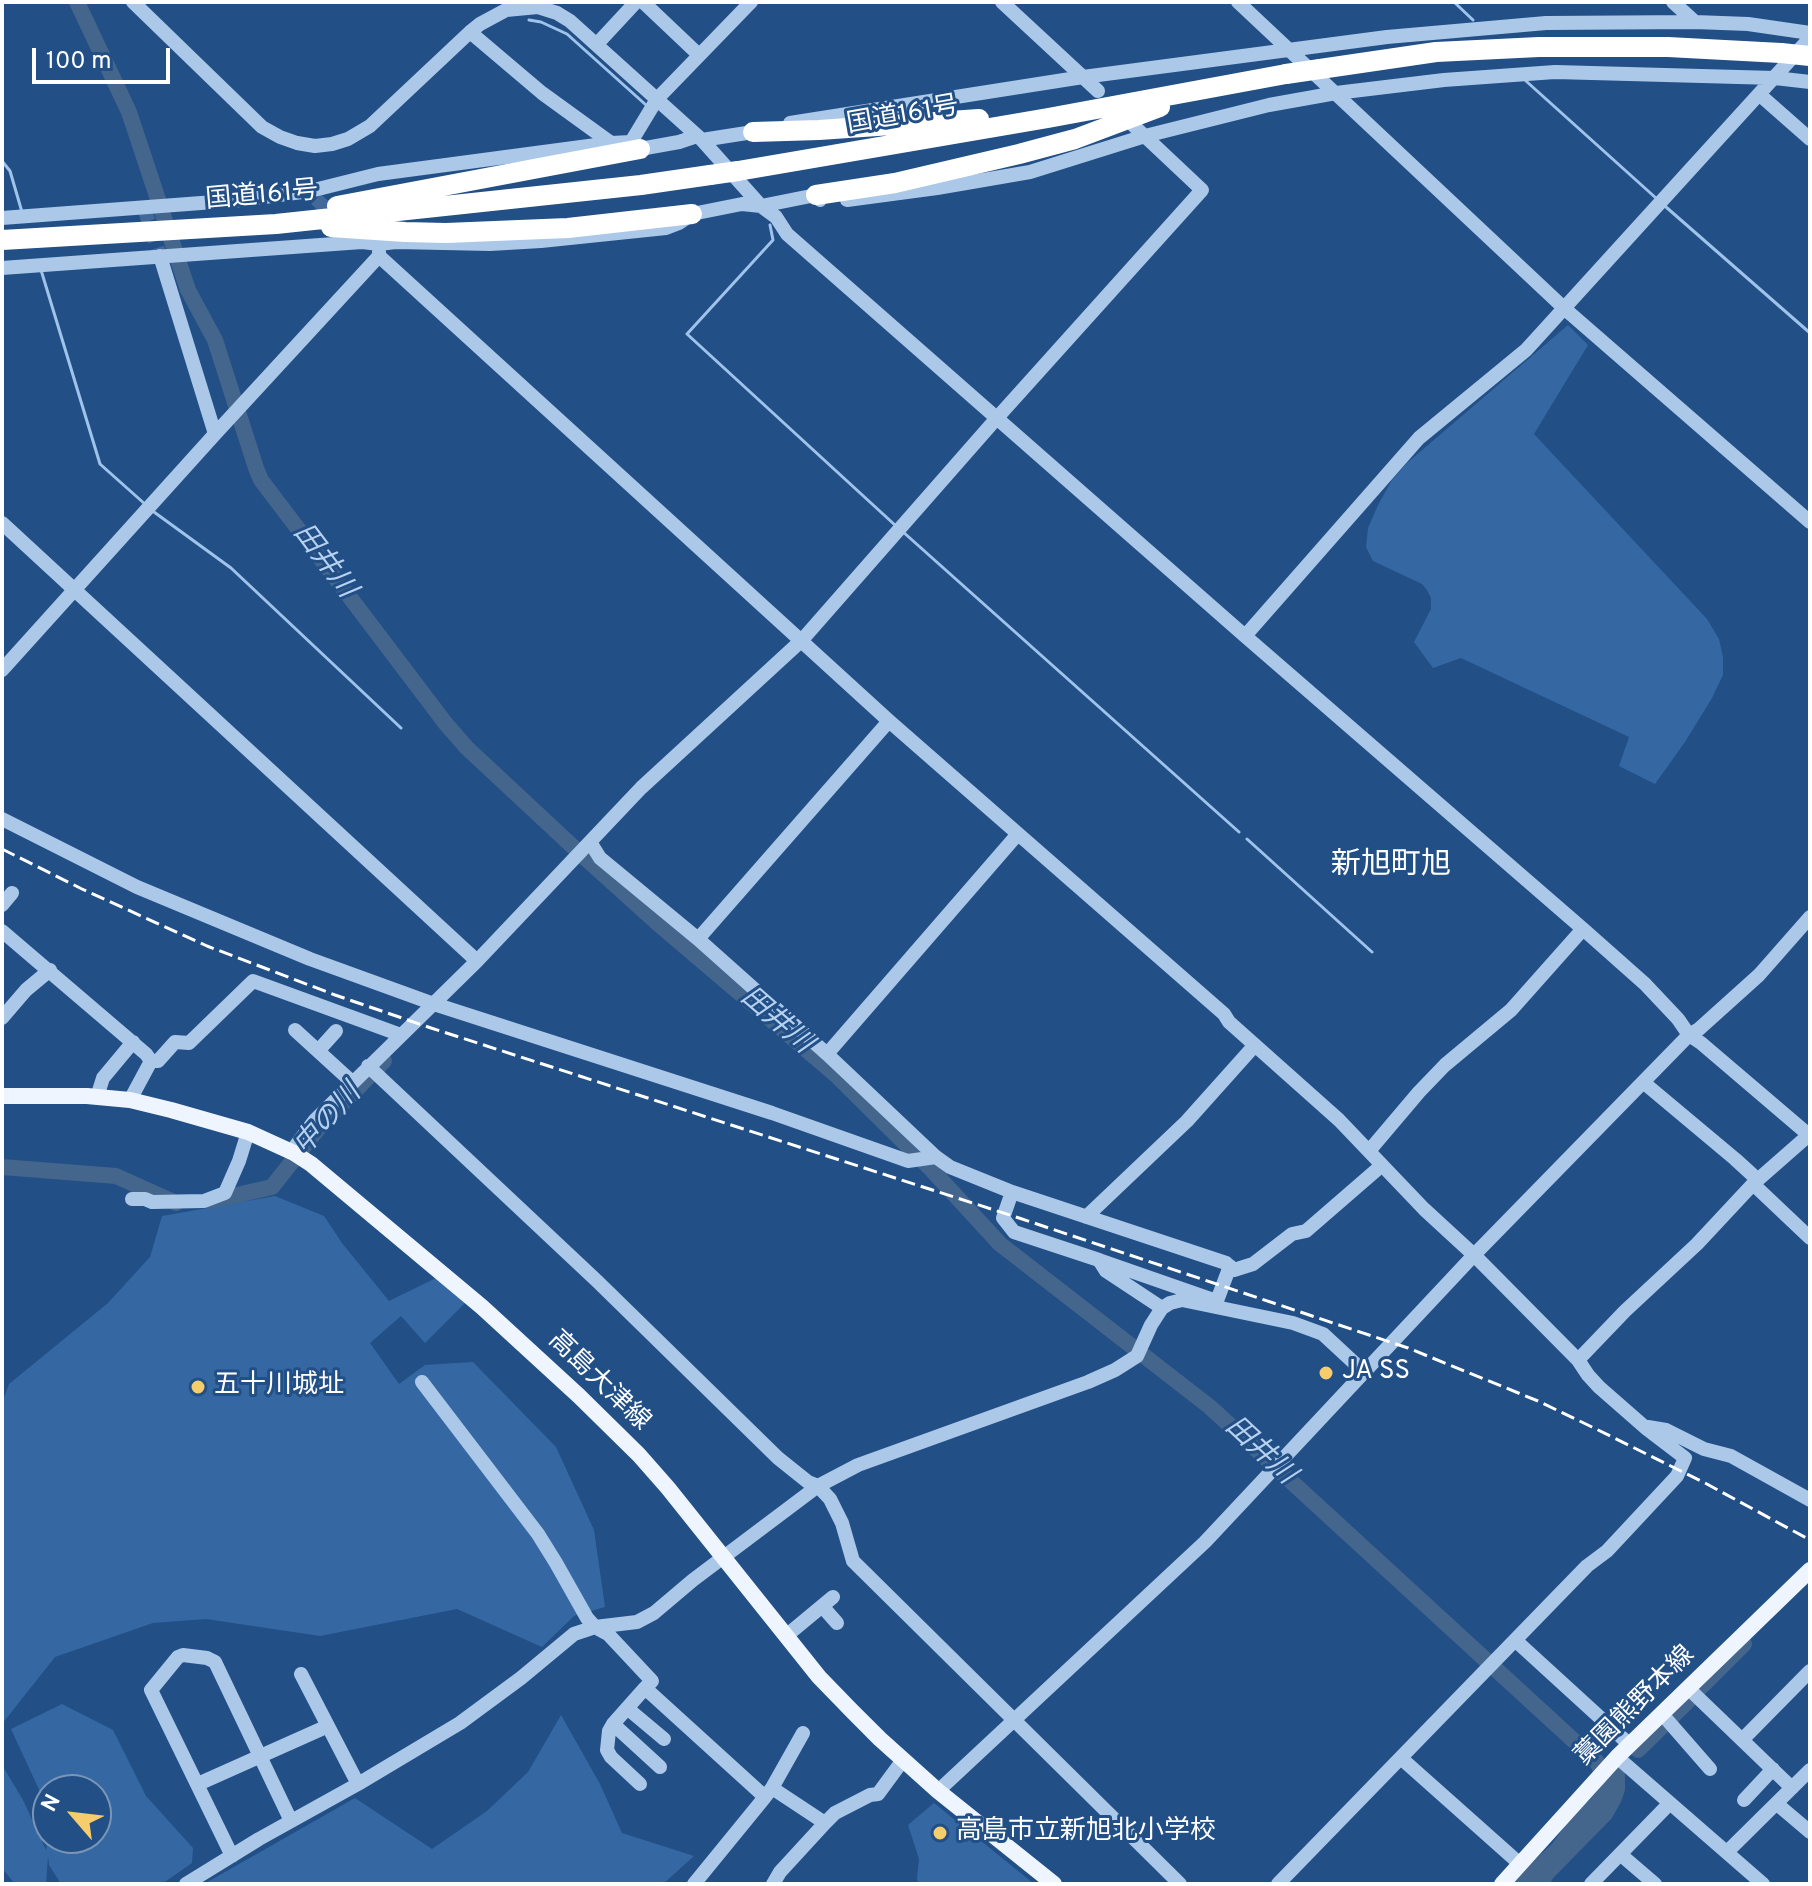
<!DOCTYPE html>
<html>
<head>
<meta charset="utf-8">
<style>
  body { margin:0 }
  #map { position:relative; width:1812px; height:1886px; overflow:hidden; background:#214f86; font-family:Overpass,sans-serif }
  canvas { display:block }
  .frame { position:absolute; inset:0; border:4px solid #fff; pointer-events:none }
  .north { position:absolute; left:32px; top:1774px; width:80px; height:80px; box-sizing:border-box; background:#214f86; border:2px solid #7a95b6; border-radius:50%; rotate:298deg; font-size:22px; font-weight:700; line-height:32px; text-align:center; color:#fff }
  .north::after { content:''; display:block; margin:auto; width:28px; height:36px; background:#f6cc6d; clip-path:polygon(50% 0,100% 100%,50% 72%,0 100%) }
  .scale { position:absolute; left:32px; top:48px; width:138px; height:36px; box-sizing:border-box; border:4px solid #fff; border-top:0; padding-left:10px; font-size:24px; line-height:28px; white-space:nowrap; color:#fff; -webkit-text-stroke:6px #214f86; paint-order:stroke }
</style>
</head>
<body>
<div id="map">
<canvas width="1812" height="1886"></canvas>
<div class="frame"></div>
<div class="north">N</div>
<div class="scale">100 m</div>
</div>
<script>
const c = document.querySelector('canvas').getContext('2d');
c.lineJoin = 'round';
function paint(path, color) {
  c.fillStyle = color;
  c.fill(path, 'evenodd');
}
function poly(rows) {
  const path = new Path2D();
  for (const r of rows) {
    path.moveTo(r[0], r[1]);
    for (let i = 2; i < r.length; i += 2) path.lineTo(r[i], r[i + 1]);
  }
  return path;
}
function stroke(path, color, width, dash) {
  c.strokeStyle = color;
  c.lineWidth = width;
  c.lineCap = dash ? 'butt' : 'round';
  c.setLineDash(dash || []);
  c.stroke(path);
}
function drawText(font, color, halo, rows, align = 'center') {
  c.font = font + ' Overpass,"Noto Sans JP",sans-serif';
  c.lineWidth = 6;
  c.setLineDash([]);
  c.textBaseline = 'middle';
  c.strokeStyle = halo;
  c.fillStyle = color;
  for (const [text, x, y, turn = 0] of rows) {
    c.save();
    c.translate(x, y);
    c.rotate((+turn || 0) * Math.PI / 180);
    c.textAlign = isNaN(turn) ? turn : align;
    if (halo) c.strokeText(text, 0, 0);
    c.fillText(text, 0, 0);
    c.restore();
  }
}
paint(poly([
  [1568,325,1588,345,1534,434,1707,619,1719,639,1723,657,1723,675,1712,698,1685,742,1655,784,1619,766,1629,737,1461,658,1433,668,1414,642,1431,609,1431,598,1427,590,1422,584,1373,561,1366,547,1368,528,1378,505,1392,480,1407,463],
  [275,1196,324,1216,342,1243,389,1301,436,1278,465,1303,425,1343,401,1316,370,1343,399,1384,425,1365,473,1362,556,1447,594,1530,605,1607,574,1616,542,1647,457,1609,320,1636,206,1619,153,1623,55,1657,2,1724,2,1403,9,1384,108,1303,150,1257,162,1216],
  [62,1704,113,1730,146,1796,193,1848,192,1863,162,1884,61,1884,49,1865,48,1856,46,1884,15,1884,2,1868,2,1765,23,1800,46,1850,48,1838,96,1838,96,1790,48,1790,48,1809,11,1729],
  [561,1715,600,1784,622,1833,694,1856,663,1884,204,1884,355,1798,432,1849,487,1811,528,1772],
  [934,1803,1033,1883,1032,1884,918,1884,917,1878,919,1859,908,1825]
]), '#3568a3');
stroke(poly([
  [1454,2,1473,20],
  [529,20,541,22,567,34,646,105],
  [1526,81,1657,199],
  [2,161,10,171,22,212],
  [1666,207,1810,333],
  [770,225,773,240,687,334,896,526],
  [41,270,100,464,146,505],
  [154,512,231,568,401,728],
  [902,531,1239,832],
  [1247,839,1372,952]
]), '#9fc3ea', 3);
stroke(poly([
  [77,2,129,112,188,290,215,340,256,468,261,480,446,724,467,748,584,857,663,928,837,1076,931,1169,1000,1244,1210,1407,1597,1762,1604,1776,1606,1788,1603,1797,1575,1826,1558,1849,1521,1884],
  [2,1167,116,1176,176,1203],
  [210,1201,272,1187,317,1130,384,1061],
  [1697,1691,1744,1644],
  [1638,1750,1689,1700],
  [1540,1884,1547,1873,1605,1814,1614,1798,1617,1789,1617,1774]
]), '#44658c', 16);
stroke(poly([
  [316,199,339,221],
  [144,208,160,256]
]), '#426998', 14, [14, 7]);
stroke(poly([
  [133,2,262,127,280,137,297,143,315,146,332,144,348,139,370,126,470,32,480,24,506,10,538,7,557,13,570,21,702,140,761,206,776,217,787,234,1245,636,1583,929,1645,984,1678,1019,1689,1035,1701,1043,1810,1136],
  [643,2,699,55],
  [1002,2,1098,91],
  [1238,2,1565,309,1810,522],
  [1673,2,1695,22],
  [470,32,542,93,611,143],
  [597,44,636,2],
  [1760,95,1810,139],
  [790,123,1083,77,1387,37,1546,23,1695,22,1748,24,1810,33],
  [702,140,753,132,762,129],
  [631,142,657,99,751,2],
  [847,200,937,188,1030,172,1145,136,1269,105,1336,93,1444,80,1555,72,1775,78,1810,82],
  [2,218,241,200,310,191,378,174,611,143,631,142,640,149,679,142,697,136],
  [160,256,215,434],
  [379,256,889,721,1224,1014,1229,1022,1339,1120,1424,1209,1474,1255,1578,1360,1588,1375,1599,1387,1647,1429,1685,1458,1677,1476,1607,1551,1587,1566,1278,1884],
  [2,268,362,242,379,244,396,242,490,244,541,241,666,228,679,223,692,214,742,204,761,206,816,195,820,200],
  [2,523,477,961],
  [1245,636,1419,438,1526,350,1810,38],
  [2,670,215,434,379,256,379,248],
  [2,819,137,887,310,959,434,1004,772,1113,908,1161,936,1157],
  [590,842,600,858,698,939,827,1054,936,1157,950,1167,1012,1192,1226,1263,1234,1270,1253,1264,1292,1234,1306,1231,1381,1166],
  [2,905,12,893],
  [2,931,146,1054,151,1061,130,1100],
  [698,939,889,721],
  [2,1018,26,990,50,970],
  [295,1030,352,1082],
  [318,1051,336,1031],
  [827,1054,1017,835],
  [151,1061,158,1061,175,1042,189,1043,253,981,401,1035],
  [368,1066,597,1281,778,1458,808,1482,818,1486,830,1499,842,1523,853,1561,1180,1884],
  [1643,1082,1735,1159,1758,1180],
  [97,1097,103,1078,133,1042],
  [1369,1151,1419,1092,1445,1065,1511,1010,1583,929],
  [291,1152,315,1120,477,961,641,788,802,640,996,419,1202,190,1134,126],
  [1753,1184,1810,1238],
  [1012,1192,1003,1218,1014,1232,1099,1260,1106,1271,1162,1308],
  [132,1199,145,1199,152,1202,204,1201,225,1193,239,1161,248,1132],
  [1086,1217,1187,1121,1255,1045],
  [1099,1260,1211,1299],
  [1215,1306,1230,1266],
  [1578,1360,1625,1311,1697,1244,1753,1184,1810,1134],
  [422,1382,538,1534,556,1563,587,1618,595,1627,608,1634,652,1681,645,1688,765,1797,694,1884],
  [1648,1427,1666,1430,1704,1449,1731,1456,1810,1500],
  [822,1606,837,1623],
  [786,1636,833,1597],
  [1515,1640,1630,1745],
  [301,1674,358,1784],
  [1688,1688,1792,1788],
  [627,1708,664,1739],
  [1662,1714,1710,1769],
  [613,1724,660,1767],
  [1743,1739,1810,1671],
  [1617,1757,1763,1884],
  [1402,1759,1520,1864],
  [198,1784,328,1726],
  [640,1784,611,1757,607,1750,609,1731,613,1724,645,1688],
  [772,1788,825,1823],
  [938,1791,1205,1542,1474,1255,1689,1035,1699,1029,1759,975,1810,917],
  [765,1797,772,1788,803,1733],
  [1744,1800,1773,1769],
  [1777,1804,1810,1832],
  [1727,1852,1810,1770],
  [1620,1854,1655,1884],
  [232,1856,151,1690,178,1657,183,1655,207,1658,215,1662,291,1821],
  [186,1884,259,1839,358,1784,460,1723,521,1678,574,1634,595,1627,637,1622,654,1613,693,1580,818,1486,858,1465,1088,1382,1115,1370,1137,1356,1151,1325,1162,1308,1170,1303,1182,1300,1293,1323,1323,1334,1364,1372],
  [773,1884,780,1872,825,1823,835,1813,870,1795,878,1794,903,1760],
  [1591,1884,1670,1803]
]), '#abc8e9', 14);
stroke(poly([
  [2,1096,87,1096,130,1100,171,1110,248,1132,294,1153,311,1164,482,1307,579,1396,639,1455,668,1488,819,1677,852,1711,880,1739,938,1791,1054,1884],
  [1502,1884,1617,1757,1810,1570]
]), '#eef5fe', 16);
stroke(poly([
  [1320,69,1436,52,1539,47,1668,47,1781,53],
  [753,132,819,130,979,119],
  [738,171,1048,118,1286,74],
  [816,195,895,183,1019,154,1075,139,1160,107],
  [337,206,640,149],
  [331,227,405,232,446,233,568,228,692,214],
  [2,240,276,224,641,185,710,175]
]), '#fff', 20);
stroke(poly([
  [2,849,82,889,207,946,335,995,431,1028,1019,1218,1408,1348,1538,1401,1592,1427,1705,1483,1810,1540]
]), '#fff', 3, [14, 6]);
stroke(poly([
  [1781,53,1810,56],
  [1286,74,1320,69],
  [710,175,738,171]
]), '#fff', 20);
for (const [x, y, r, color] of [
  [1326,1373,8,"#f6cc6d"],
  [198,1387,8,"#f6cc6d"],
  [940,1833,8,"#f6cc6d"]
]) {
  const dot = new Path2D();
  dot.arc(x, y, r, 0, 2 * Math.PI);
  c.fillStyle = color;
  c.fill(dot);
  stroke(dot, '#214f86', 3);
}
drawText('26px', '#fff', '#214f86', [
  ["国道161号",903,117,-10],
  ["国道161号",262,197,-5],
  ["高島大津線",598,1382,44],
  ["藁園熊野本線",1636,1707,-45]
]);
drawText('26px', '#fff', '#214f86', [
  ["JA SS",1342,1373],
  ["五十川城址",214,1387],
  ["高島市立新旭北小学校",956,1833]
], 'left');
drawText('italic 28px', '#b7d2f1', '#214f86', [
  ["田井川",323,562,53],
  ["田井川",775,1022,41],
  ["中の川",329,1121,-48],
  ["田井川",1259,1452,43]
]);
drawText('30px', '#fff', '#214f86', [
  ["新旭町旭",1391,867]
]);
</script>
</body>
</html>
